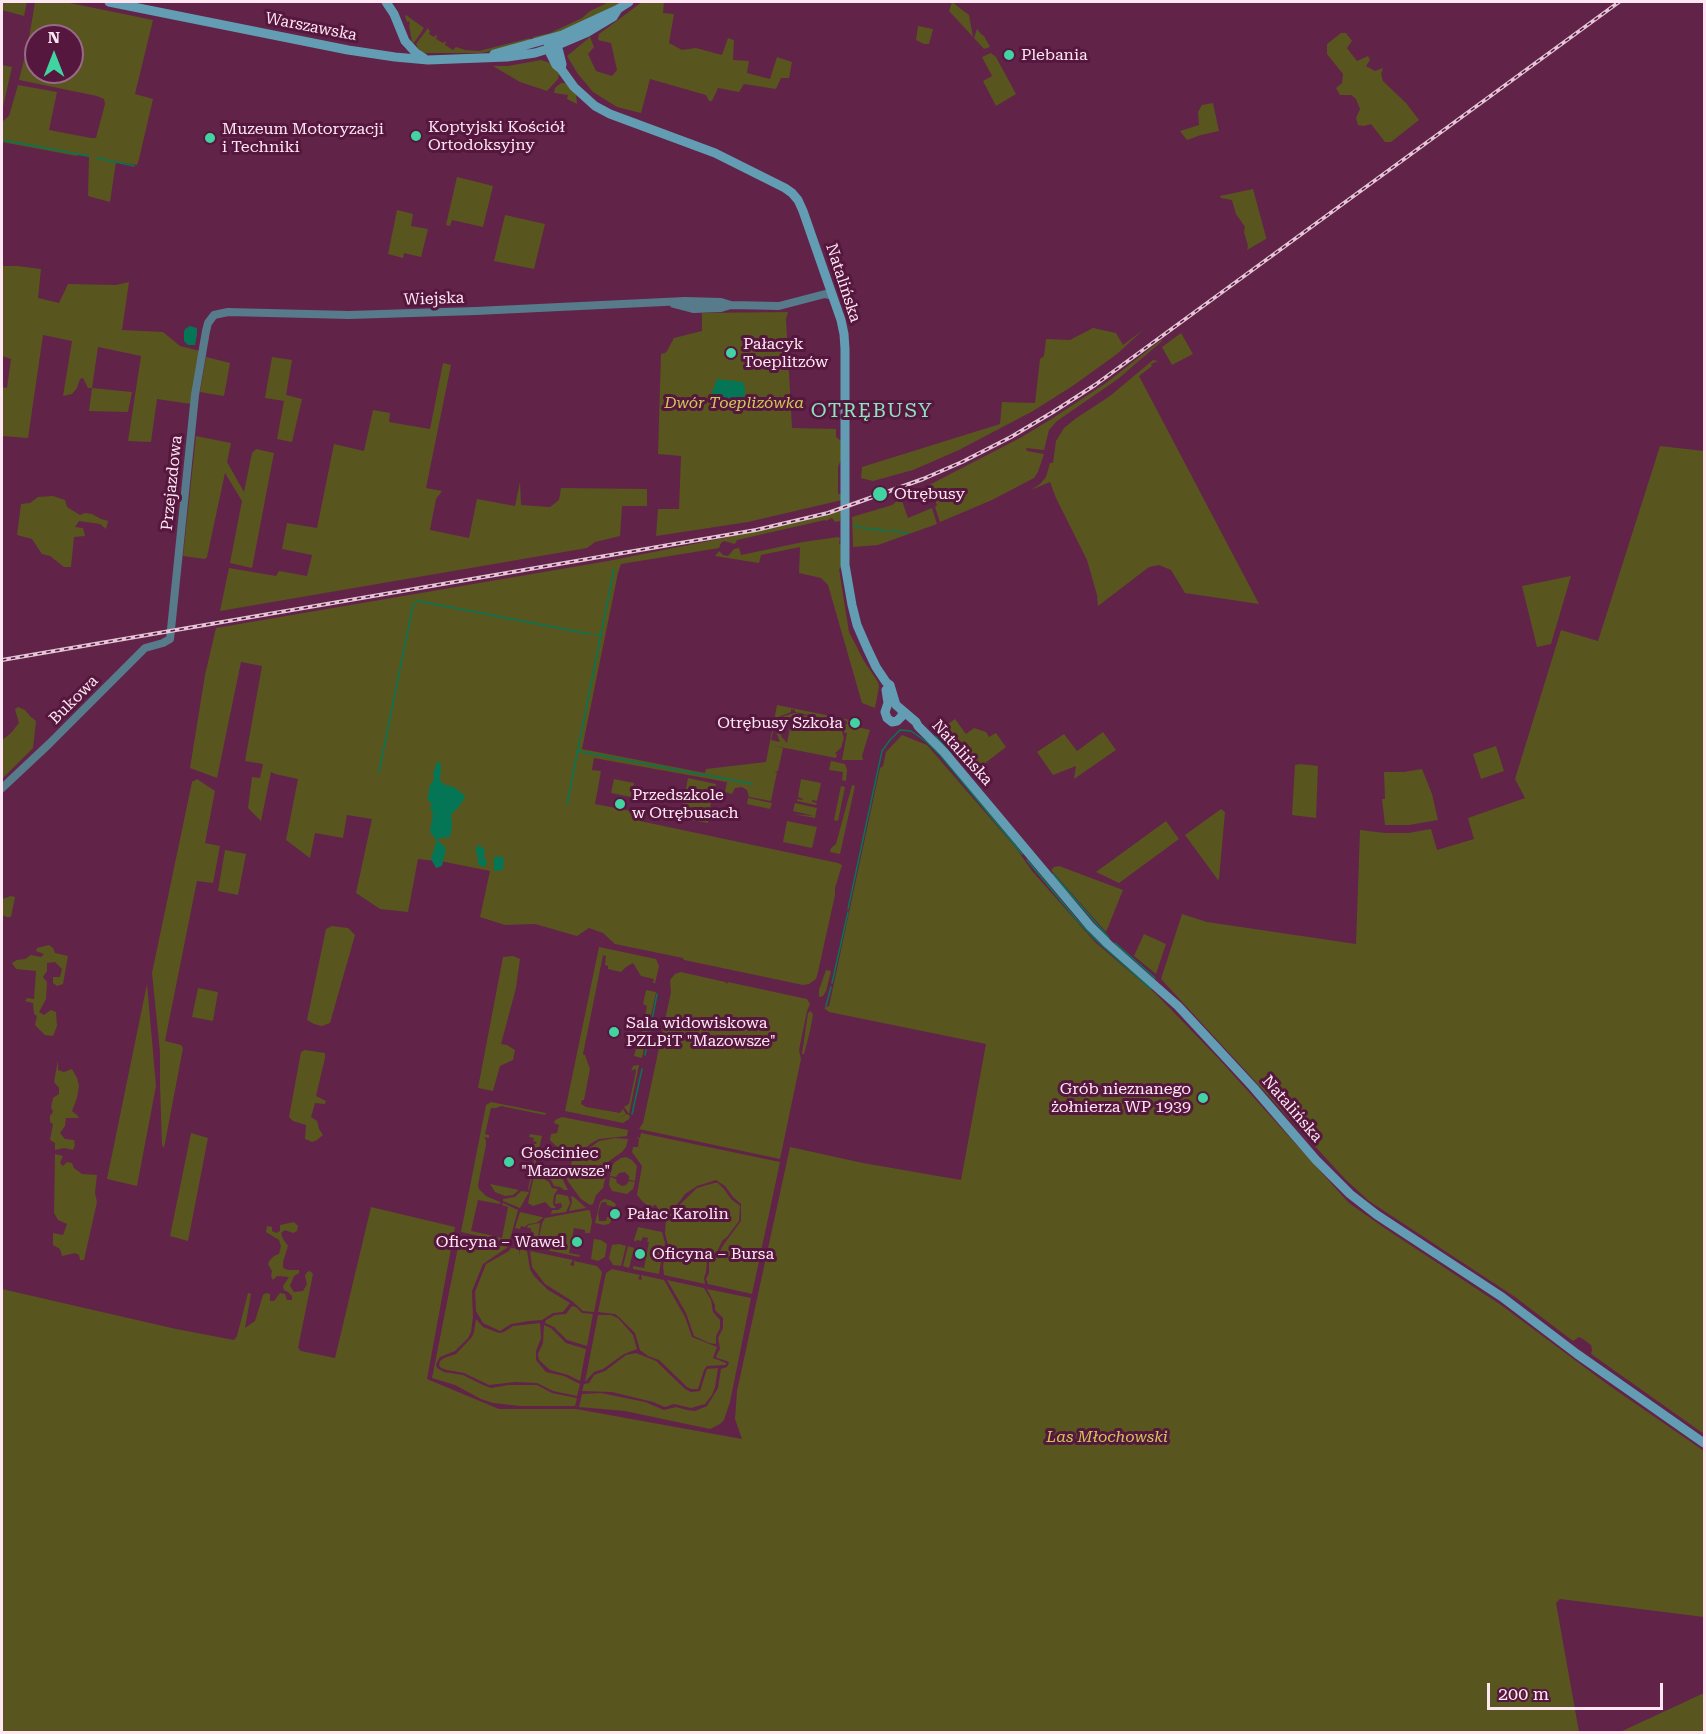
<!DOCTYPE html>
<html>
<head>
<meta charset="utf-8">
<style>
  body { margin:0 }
  #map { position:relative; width:1706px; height:1734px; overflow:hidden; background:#622349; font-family:"Roboto Serif",serif }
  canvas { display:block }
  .frame { position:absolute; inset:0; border:3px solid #fee6f2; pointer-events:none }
  .north { position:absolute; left:24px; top:24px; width:60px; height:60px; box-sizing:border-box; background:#56173f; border:2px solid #996a87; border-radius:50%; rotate:0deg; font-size:16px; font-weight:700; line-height:24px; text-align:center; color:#fee6f2 }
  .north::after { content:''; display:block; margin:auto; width:21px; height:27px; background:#41d4a1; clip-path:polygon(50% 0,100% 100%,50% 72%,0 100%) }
  .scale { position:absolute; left:1487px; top:1683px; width:176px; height:27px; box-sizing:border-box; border:3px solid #fee6f2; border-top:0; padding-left:8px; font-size:18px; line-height:21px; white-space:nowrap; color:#fee6f2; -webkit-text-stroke:4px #56173f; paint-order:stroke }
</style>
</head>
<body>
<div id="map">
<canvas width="1706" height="1734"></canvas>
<div class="frame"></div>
<div class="north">N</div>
<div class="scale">200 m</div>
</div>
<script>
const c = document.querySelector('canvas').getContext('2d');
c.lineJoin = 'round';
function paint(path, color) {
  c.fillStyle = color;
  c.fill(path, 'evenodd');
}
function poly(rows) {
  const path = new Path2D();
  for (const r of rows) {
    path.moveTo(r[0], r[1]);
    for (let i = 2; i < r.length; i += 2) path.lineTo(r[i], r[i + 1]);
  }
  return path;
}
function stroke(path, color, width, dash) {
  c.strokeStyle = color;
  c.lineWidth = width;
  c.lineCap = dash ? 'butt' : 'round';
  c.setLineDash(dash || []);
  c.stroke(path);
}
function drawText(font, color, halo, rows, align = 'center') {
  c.font = font + ' "Roboto Serif",serif';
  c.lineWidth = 6;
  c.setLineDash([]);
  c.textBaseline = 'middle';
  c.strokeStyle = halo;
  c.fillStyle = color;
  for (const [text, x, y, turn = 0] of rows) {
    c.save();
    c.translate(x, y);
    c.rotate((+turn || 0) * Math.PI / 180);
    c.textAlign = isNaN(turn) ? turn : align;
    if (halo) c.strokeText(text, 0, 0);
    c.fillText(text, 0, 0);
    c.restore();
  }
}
paint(poly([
  [2,2,27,2,24,16,2,10],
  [35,2,65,2,153,20,135,94,153,99,139,159,137,165,116,162,110,202,88,196,89,157,78,155,77,156,2,142,2,122,9,116,18,85,57,92,49,130,91,138,96,138,105,104,104,99,97,96,19,80,28,44],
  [36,36,72,36,72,72,36,72],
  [609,2,621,2,592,18,534,42,533,37,550,33,582,18,590,11],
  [642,2,664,2,663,13,674,14,669,43,682,50,696,48,722,55,728,38,734,40,733,60,749,61,747,73,770,79,777,57,792,62,789,78,781,78,776,89,744,84,739,92,718,88,712,101,709,101,706,95,650,79,641,113,617,107,593,92,578,74,567,56,590,37,594,47,588,54,596,71,612,76,617,70,611,43,598,40,599,34],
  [952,2,969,15,973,37,949,11],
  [406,15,424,28,414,43,412,42,409,25,410,24,409,21,407,22,405,16],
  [918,26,933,29,929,44,924,44,916,40],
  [428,28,430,31,429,34,434,37,436,35,437,35,436,39,443,43,446,41,445,45,453,50,456,47,465,50,479,51,530,38,531,43,481,53,426,53,420,52,416,44],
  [977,29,981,34,984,36,990,47,984,49,974,38],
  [1341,33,1346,33,1352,41,1347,48,1357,61,1368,56,1370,60,1366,66,1375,71,1383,68,1381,74,1383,81,1406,103,1419,120,1391,142,1385,142,1371,124,1364,126,1358,125,1356,118,1360,109,1356,99,1351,95,1340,95,1336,88,1342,83,1343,74,1327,54,1327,44],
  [991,53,996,57,1016,94,996,106,983,81,992,76,982,57],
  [541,60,553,64,559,74,558,79,547,91,520,82,493,66,508,66],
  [2,65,12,67,2,111],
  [561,83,565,83,576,94,577,104,567,99,568,95,554,93,555,88],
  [1213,103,1219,131,1201,135,1187,140,1180,131,1199,125,1198,112,1202,105],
  [457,177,493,186,483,227,452,220,450,226,446,225],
  [1253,189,1266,237,1266,239,1247,250,1248,246,1244,232,1245,227,1236,214,1232,200,1221,198,1220,196],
  [397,210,413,214,411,226,428,229,421,257,404,253,403,258,388,254],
  [505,215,545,224,534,269,494,261],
  [2,266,17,266,41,269,38,298,59,303,68,284,116,285,129,282,122,330,163,332,180,346,200,351,191,404,157,399,151,442,128,441,141,356,98,347,92,388,132,392,128,412,89,411,92,388,88,388,83,378,80,379,77,388,72,394,63,396,72,341,43,335,28,438,2,436,2,387,7,388,11,359,2,356],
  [788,312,786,319,792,428,836,429,836,437,841,441,841,460,838,467,838,494,842,494,842,500,748,522,656,536,658,509,679,509,681,456,658,454,661,354,665,353,667,351,674,338,702,331,702,313],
  [1093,328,1116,333,1123,345,1143,330,1117,354,1074,385,1033,411,959,450,913,470,873,481,861,478,862,467,1000,424,1002,402,1035,403,1040,359,1044,356,1046,339,1070,340],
  [1181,333,1193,354,1172,365,1162,347],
  [1161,340,1162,341,1118,379,1057,421,1049,430,1044,450,1026,448,1027,451,1044,454,1038,472,1034,478,992,500,940,522,935,507,937,505,929,485,1020,438,1053,418,1106,383],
  [206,357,230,363,224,396,200,392],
  [272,357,292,360,286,395,302,399,292,442,277,439,284,401,265,398],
  [1153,360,1158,361,1151,364,1152,366,1139,376,1259,604,1185,593,1171,570,1159,565,1149,567,1098,606,1097,595,1087,560,1056,498,1050,482,1031,490,1040,484,1046,477,1050,463,1053,463,1056,441,1064,428,1075,419,1110,396],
  [443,363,451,365,426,488,442,491,436,499,430,530,469,538,477,499,515,506,520,482,521,505,550,507,559,500,561,488,647,489,647,506,622,506,620,536,595,542,587,548,220,611,229,568,276,576,279,571,307,576,312,555,282,549,287,523,317,528,334,444,364,451,373,410,390,413,389,422,430,429],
  [196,436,231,443,227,462,244,492,252,453,256,449,274,453,252,568,230,563,242,501,225,473,207,557,205,559,183,556],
  [1660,446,1704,451,1704,1434,1591,1354,1592,1350,1591,1345,1583,1339,1579,1337,1573,1341,1515,1297,1369,1201,1346,1180,1161,979,1182,914,1207,922,1356,944,1360,830,1385,833,1408,833,1431,829,1437,850,1474,839,1468,818,1525,798,1515,779,1561,630,1598,641],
  [53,496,65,500,67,507,80,515,85,513,92,514,101,519,108,521,106,529,100,524,79,521,75,527,83,528,85,536,74,537,71,567,64,567,50,556,42,554,32,539,17,535,21,504,30,503,38,497],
  [901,498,908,518,932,508,937,524,878,545,853,547,852,517,892,505],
  [842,510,840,521,835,522,832,518,826,521,825,520,737,540,735,544,724,541,721,543,719,548,621,564,618,573,582,749,705,773,706,769,766,762,777,705,850,720,849,725,870,730,862,756,863,760,842,760,847,733,845,733,842,727,847,724,847,721,840,719,839,721,828,719,795,712,795,710,791,709,791,712,776,718,771,740,780,742,777,734,778,724,784,716,795,713,834,722,841,728,844,738,841,748,835,753,837,754,836,758,770,745,783,748,778,771,774,771,777,772,771,801,749,797,747,790,742,787,735,788,732,794,725,792,727,782,594,758,592,770,601,771,595,804,641,813,640,821,838,863,842,865,835,888,835,895,818,972,816,979,809,984,803,985,684,960,683,958,615,944,603,933,589,928,577,936,535,924,505,925,480,917,490,871,445,862,418,859,408,912,380,909,356,893,372,819,347,815,343,838,315,833,310,858,286,840,298,779,275,774,271,772,261,821,248,808,252,777,260,778,263,764,245,761,262,666,241,662,217,778,190,768,205,675,216,628,608,561,724,538,822,516],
  [792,717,787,743,781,736,780,728,786,719],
  [838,537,840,538,839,544,842,545,842,568,839,569,849,632,864,661,878,682,879,687,875,708,862,703,828,585,821,578,799,573,800,547,761,555,759,563,715,556,719,551,723,555,728,556,734,549,739,548,741,555,803,542],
  [1571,576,1551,644,1537,647,1522,586],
  [18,707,25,710,30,716,36,721,33,748,2,779,2,740,11,733,19,723,15,709],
  [955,719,966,734,974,728,986,732,989,737,996,733,1006,747,971,774,937,732],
  [1103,732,1116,750,1074,779,1076,766,1053,775,1037,752,1064,734,1077,751],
  [902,735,927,745,1016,848,1032,871,1095,942,1156,994,1218,1058,1349,1203,1383,1227,1501,1305,1607,1384,1704,1451,1704,1617,1560,1599,1556,1603,1579,1732,2,1732,2,1289,176,1329,234,1340,237,1336,248,1293,251,1294,245,1328,255,1321,263,1295,266,1293,270,1294,270,1301,274,1301,280,1293,285,1294,287,1300,292,1300,292,1296,288,1292,284,1290,283,1286,289,1277,277,1276,273,1280,271,1276,272,1271,268,1264,270,1260,274,1256,279,1254,281,1246,279,1240,266,1232,267,1226,272,1227,272,1231,276,1233,280,1231,280,1225,294,1222,298,1226,297,1231,293,1233,285,1230,281,1233,283,1239,288,1246,283,1262,283,1268,288,1270,299,1270,299,1273,294,1276,290,1286,294,1292,303,1291,307,1284,305,1276,307,1272,310,1271,313,1274,298,1348,301,1351,335,1358,371,1207,455,1227,427,1379,499,1409,576,1409,742,1439,735,1419,737,1391,790,1147,863,1163,961,1180,986,1044,829,1012,824,1008,829,1006,880,768,883,766,886,752],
  [1496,746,1504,771,1481,779,1473,754],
  [831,761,845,764,847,770,846,781,842,780,843,772,829,770],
  [1300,764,1318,766,1316,818,1292,815,1295,765],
  [1422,769,1432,794,1438,820,1409,825,1385,825,1382,799,1385,799,1384,772,1404,772],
  [688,778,716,784,708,815,710,815,708,823,680,818],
  [197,779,215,791,205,843,220,846,213,883,197,881,165,1041,181,1045,183,1048,164,1148,162,1145,160,1084,160,1052,152,973,192,782],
  [614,779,634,783,631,797,611,793],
  [801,779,821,783,817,801,812,800,812,802,817,803,816,805,797,801,797,799,802,800,803,799,798,797],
  [852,785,855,786,840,854,830,852,831,848,836,844],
  [841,786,845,787,838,821,834,820],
  [748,798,772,803,770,809,747,804],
  [795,803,817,808,815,818,793,814,814,816,793,811],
  [1221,809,1225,812,1219,879,1218,880,1185,835],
  [787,821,817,827,812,848,783,842],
  [1166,821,1179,839,1119,883,1096,872],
  [225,850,246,854,238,895,218,891],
  [1059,866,1123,890,1106,932,1051,870,1054,867],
  [11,896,15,897,11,917,7,917,2,915,2,899],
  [332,926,348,928,355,935,330,1023,322,1026,314,1024,307,1020,326,929],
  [1144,934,1166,944,1156,974,1134,956],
  [49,945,53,948,55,953,68,956,63,984,57,986,53,983,53,977,60,977,62,969,55,962,47,963,47,971,43,977,47,982,46,999,39,1012,44,1015,51,1010,56,1012,57,1026,53,1036,45,1035,35,1025,37,1016,34,1014,33,1003,25,1001,27,998,34,999,36,971,16,969,12,963,17,960,25,959,31,955,41,957,44,954,36,951,37,948],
  [599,947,656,959,659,966,655,983,653,983,654,979,641,976,633,963,626,967,621,972,608,969,608,966,605,965,606,956,603,955,583,1054,585,1055,590,1069,584,1100,582,1100,581,1104,586,1107,620,1113,623,1109,626,1114,616,1120,627,1114,630,1116,629,1119,623,1123,565,1111],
  [513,956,520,959,516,988,501,1044,507,1045,515,1050,513,1060,500,1066,493,1091,478,1088,503,957],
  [826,970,831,971,826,991,823,996,819,997,819,990],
  [681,972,725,982,727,984,728,982,807,999,810,1004,807,1011,799,1050,801,1059,780,1159,639,1129,643,1123,671,992,670,980,675,974],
  [147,984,156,1086,137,1186,107,1179],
  [198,988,218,992,213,1021,192,1017],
  [646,990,656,992,642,1058,634,1056,639,1037,641,1037,647,1006,643,1004],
  [811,1011,813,1015,810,1031,804,1054,802,1054,808,1013],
  [305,1050,325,1053,325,1058,316,1096,326,1101,325,1104,315,1103,311,1117,317,1121,319,1129,323,1135,317,1140,312,1142,305,1139,306,1125,293,1121,289,1117,301,1052],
  [58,1060,58,1070,64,1072,72,1069,77,1078,79,1086,77,1098,72,1111,77,1115,79,1118,66,1118,65,1126,60,1133,65,1139,74,1140,75,1145,73,1150,64,1148,55,1150,55,1143,50,1140,53,1124,50,1122,50,1116,53,1112,51,1107,53,1098,59,1094,59,1088,54,1082],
  [638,1065,639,1065,629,1114,624,1107,629,1104,636,1071,635,1069,631,1071,632,1069,633,1066],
  [491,1102,546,1113,545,1115,501,1106,496,1108,491,1108,485,1134,489,1135,489,1138,484,1137,486,1140,486,1145,478,1185,479,1189,486,1196,500,1202,500,1204,478,1200,471,1231,494,1236,493,1239,461,1232,486,1105],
  [562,1117,628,1130,627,1136,599,1139,590,1144,582,1152,570,1154,564,1147,560,1148,556,1146,550,1140,551,1134,557,1133,559,1125,554,1123,555,1120],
  [191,1133,208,1138,188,1241,170,1236],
  [641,1133,780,1162,752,1294,708,1284,706,1279,709,1273,709,1262,719,1253,724,1244,741,1221,741,1204,733,1197,725,1186,716,1180,697,1186,685,1194,680,1201,665,1216,660,1213,656,1205,654,1205,651,1208,643,1202,637,1195,642,1166,632,1152,633,1147,638,1147,639,1139,636,1137,640,1138],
  [530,1134,542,1136,529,1190,528,1190,534,1160,524,1158,525,1153,536,1155,537,1151,527,1149,527,1146,532,1147,533,1144,536,1144,537,1142,533,1141,534,1138,529,1137],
  [615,1138,628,1139,626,1147,622,1152,609,1161,603,1188,596,1195,593,1204,590,1205,581,1199,569,1183,566,1177,567,1170,572,1170,572,1168,570,1167,574,1156,583,1153,599,1141],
  [55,1154,63,1156,60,1163,63,1166,67,1162,72,1163,74,1168,82,1174,97,1175,95,1193,97,1202,84,1260,80,1260,79,1255,75,1253,62,1256,60,1249,53,1245,53,1233,63,1235,67,1224,58,1220,54,1213],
  [626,1157,632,1160,637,1166,635,1181,629,1180,629,1176,625,1172,619,1173,616,1177,610,1176,612,1166,615,1162,621,1158],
  [536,1170,562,1175,563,1180,568,1190,564,1190,560,1187,554,1186,551,1180,545,1178,540,1173,535,1173],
  [536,1174,549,1182,552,1188,558,1189,554,1195,553,1204,556,1208,551,1208,545,1202,533,1206,528,1203,534,1176],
  [610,1177,616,1179,617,1183,622,1186,626,1185,629,1181,635,1182,633,1189,627,1194,612,1191,609,1185],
  [714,1183,718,1183,724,1189,731,1199,740,1206,739,1221,727,1237,722,1241,717,1252,707,1260,706,1272,704,1278,705,1284,664,1275,663,1266,668,1245,665,1233,666,1218,697,1188],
  [490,1184,519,1190,513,1195,505,1196,495,1192],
  [521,1191,529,1192,520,1208,503,1201,503,1199,515,1197],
  [558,1194,568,1196,570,1203,566,1212,551,1214,552,1210,558,1210,562,1207,561,1203,555,1204,556,1195],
  [571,1196,574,1197,586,1208,569,1211,572,1202],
  [604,1199,610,1200,616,1204,615,1207,607,1205,606,1202,603,1202,601,1203,598,1213,599,1221,606,1221,607,1217,611,1217,612,1219,609,1224,604,1225,595,1223,600,1202],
  [503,1203,518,1210,509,1243,496,1240,497,1237,502,1238,508,1207,502,1205],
  [588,1210,590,1211,592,1221,590,1233,585,1233,585,1230,574,1228,569,1253,580,1255,579,1257,537,1248,542,1223,545,1218],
  [520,1212,542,1217,543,1218,536,1223,528,1224,525,1227,521,1226,520,1229,515,1228],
  [540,1223,538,1238,534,1248,520,1245,521,1243,532,1245,534,1233,531,1231,531,1228,527,1228,528,1225],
  [638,1227,662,1232,665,1243,661,1261,659,1274,633,1269,633,1266,644,1268,649,1242,647,1242,648,1238,643,1237,641,1241,637,1240,635,1242,634,1240],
  [460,1237,508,1247,483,1264,472,1291,473,1317,471,1332,468,1338,455,1351,440,1357,436,1364,437,1368,444,1372,463,1375,483,1385,491,1388,508,1385,537,1385,552,1393,577,1398,575,1406,520,1406,493,1403,481,1399,455,1385,432,1378],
  [594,1239,601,1240,607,1244,605,1257,598,1261,591,1259],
  [619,1244,626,1246,621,1266,613,1265,609,1258,612,1245],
  [628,1246,634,1248,629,1268,623,1266],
  [511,1248,519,1249,519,1256,520,1249,527,1251,530,1269,534,1276,548,1290,570,1303,563,1312,553,1313,542,1320,529,1321,511,1324,500,1331,483,1323,476,1311,475,1292,486,1264,509,1251],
  [530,1251,573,1260,570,1265,574,1266,574,1261,597,1266,602,1272,594,1312,583,1311,572,1301,545,1284,532,1267],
  [612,1269,640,1275,638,1279,642,1280,641,1275,664,1280,685,1317,692,1337,717,1347,713,1358,726,1363,726,1365,707,1366,704,1370,698,1389,691,1389,687,1387,659,1360,648,1356,640,1350,635,1333,619,1317,615,1314,598,1312,606,1273],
  [667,1280,704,1288,711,1300,713,1312,720,1320,720,1328,716,1336,716,1344,709,1343,694,1336,686,1313],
  [707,1289,751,1298,730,1402,724,1420,720,1424,710,1429,625,1411,579,1407,582,1394,601,1393,645,1402,664,1410,676,1407,687,1410,695,1411,707,1406,718,1388,721,1369,727,1367,729,1363,727,1361,717,1358,716,1356,720,1349,718,1338,723,1328,723,1318,715,1310,715,1305],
  [572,1306,576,1307,582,1313,593,1314,587,1346,567,1340,554,1327,545,1323,546,1320,555,1315,566,1314],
  [598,1315,611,1315,618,1318,633,1335,637,1349,624,1354,603,1369,594,1372,585,1382],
  [476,1319,483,1327,499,1333,504,1332,513,1326,540,1323,541,1338,536,1351,536,1360,546,1372,564,1376,580,1384,577,1396,553,1391,537,1383,515,1382,489,1385,464,1373,447,1370,441,1368,439,1365,440,1361,444,1358,456,1354,472,1337,474,1332],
  [544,1325,551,1328,566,1343,586,1349,580,1381,568,1375,550,1370,539,1360,538,1354,543,1343],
  [636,1353,656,1361,685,1389,691,1392,700,1391,707,1369,718,1368,715,1387,712,1395,705,1404,691,1408,674,1404,665,1407,653,1402,612,1392,582,1391,584,1384,589,1383,594,1375,605,1371,626,1355],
  [1704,1693,1704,1732,1620,1732]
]), '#58551f');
paint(poly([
  [190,326,197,328,197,334,195,345,188,345,184,341,184,332,185,329],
  [717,379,743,382,745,388,744,403,737,405,713,403,712,393],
  [437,762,441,763,440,781,445,785,454,787,464,795,465,797,461,804,451,815,452,827,450,837,440,838,437,840,446,848,442,866,436,868,431,859,436,843,435,838,430,832,433,814,430,808,432,804,427,799,429,793,429,787,434,779,433,774],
  [479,845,484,849,485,853,483,857,485,858,487,863,485,867,479,865,478,863,477,853,475,849],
  [496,856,504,858,503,870,494,871,494,858]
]), '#057655');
stroke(poly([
  [2,140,89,156],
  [97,158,134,166],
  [855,526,862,528],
  [864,528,888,531],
  [891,531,908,533],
  [595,635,600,635],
  [936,736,952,755],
  [578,751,704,775],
  [379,772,413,605,418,601,590,634],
  [706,775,752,784],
  [567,804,614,569],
  [1027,860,1077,920,1095,939,1151,989],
  [1053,874,1109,938],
  [848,909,882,751,890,740,900,730,911,731,927,742,941,756,1022,854],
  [1115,943,1155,978],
  [832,983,848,912],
  [826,1006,831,987],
  [645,1055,657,994],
  [632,1114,642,1069]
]), '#057655', 1.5);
stroke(poly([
  [674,304,693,309,721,308,731,305,779,306,825,294,832,296],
  [2,788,49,744,145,648,163,643,170,639,195,395,206,331,208,323,214,315,228,312,349,315,476,311,685,301,721,302,731,305]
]), '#577b8a', 8);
stroke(poly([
  [109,2,348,50,395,57,428,60,507,57,535,53,548,49,588,32,613,17,618,9],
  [386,2,394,14,405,41,416,53,424,58],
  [549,40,548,49,556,65,561,69,574,87,595,106,610,114,715,153,785,188,792,193,798,200,803,211,841,320,844,334,845,349,845,565,852,605,857,625,867,648,876,667,886,682,890,685,896,705,916,722,918,726,944,752,1090,926,1108,944,1178,1006,1253,1087,1316,1160,1350,1194,1377,1215,1502,1297,1577,1354,1704,1443],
  [553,43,557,46,559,52,562,64,561,69],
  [494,54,562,35,618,9,629,2],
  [886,690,888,703,885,712,887,718,892,722,897,721,902,716,902,712]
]), '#629db4', 9);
const rail = poly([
  [2,660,756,530,828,513,923,479,962,462,1011,437,1053,412,1095,385,1619,2]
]);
stroke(rail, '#e4c5d6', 4);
stroke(rail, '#56173f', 1.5, [4.5]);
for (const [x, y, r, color] of [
  [1009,55,6,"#41d4a1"],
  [416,136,6,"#41d4a1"],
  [210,138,6,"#41d4a1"],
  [731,353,6,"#41d4a1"],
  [880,494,8,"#41d4a1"],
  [855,723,6,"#41d4a1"],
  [620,804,6,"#41d4a1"],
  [614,1032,6,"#41d4a1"],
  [1203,1098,6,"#41d4a1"],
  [509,1162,6,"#41d4a1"],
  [615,1214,6,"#41d4a1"],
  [577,1242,6,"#41d4a1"],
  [640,1254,6,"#41d4a1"]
]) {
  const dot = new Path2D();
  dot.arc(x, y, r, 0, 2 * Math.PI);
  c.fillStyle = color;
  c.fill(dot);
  stroke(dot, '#56173f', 2);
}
drawText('16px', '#fee6f2', '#56173f', [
  ["Warszawska",311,27,11],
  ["Natalińska",843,283,72],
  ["Wiejska",434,299,-2],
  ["Przejazdowa",172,483,-84],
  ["Bukowa",74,700,-45],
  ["Natalińska",962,753,48],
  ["Natalińska",1292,1109,49]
]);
drawText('16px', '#fee6f2', '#56173f', [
  ["Plebania",1021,55],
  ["Koptyjski Kościół",428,127],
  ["Ortodoksyjny",428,145],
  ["Muzeum Motoryzacji",222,129],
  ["i Techniki",222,147],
  ["Pałacyk",743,344],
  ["Toeplitzów",743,362],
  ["Otrębusy",894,494],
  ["Otrębusy Szkoła",843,723,"right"],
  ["Przedszkole",632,795],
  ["w Otrębusach",632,813],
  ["Sala widowiskowa",626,1023],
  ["PZLPiT \"Mazowsze\"",626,1041],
  ["Grób nieznanego",1191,1089,"right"],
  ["żołnierza WP 1939",1191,1107,"right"],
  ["Gościniec",521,1153],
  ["\"Mazowsze\"",521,1171],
  ["Pałac Karolin",627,1214],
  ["Oficyna – Wawel",565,1242,"right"],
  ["Oficyna – Bursa",652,1254]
], 'left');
drawText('italic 16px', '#cfc858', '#56173f', [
  ["Dwór Toeplizówka",734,403],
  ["Las Młochowski",1107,1437]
]);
c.letterSpacing = '1.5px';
drawText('20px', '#8ce3be', '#56173f', [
  ["OTRĘBUSY",872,411]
]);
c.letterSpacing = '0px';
</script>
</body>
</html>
